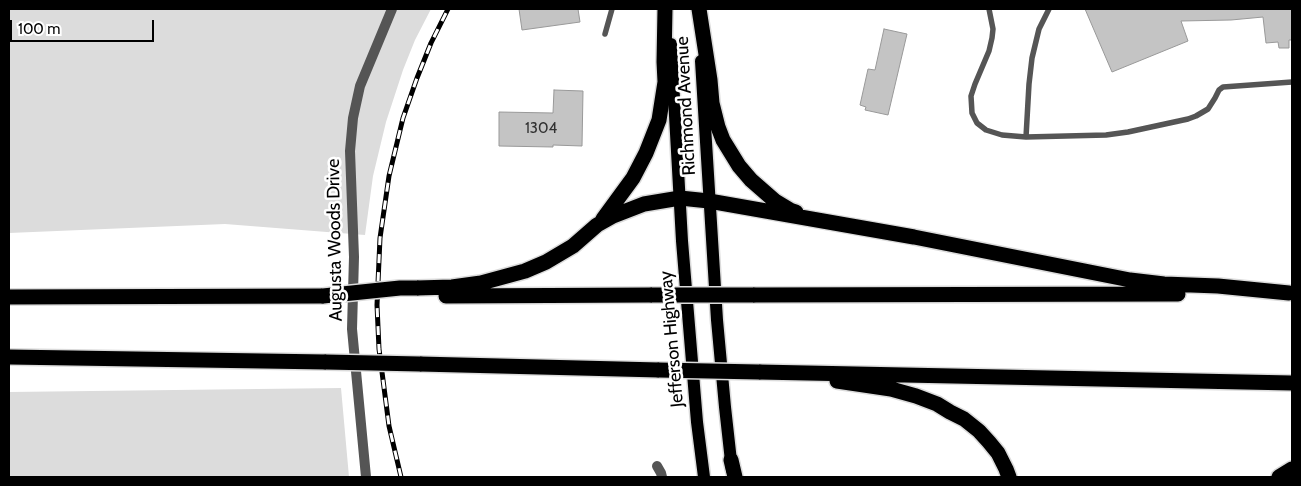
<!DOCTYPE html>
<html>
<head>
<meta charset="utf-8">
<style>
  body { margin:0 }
  #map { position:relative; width:1301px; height:486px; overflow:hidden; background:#fff; font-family:Cabin,sans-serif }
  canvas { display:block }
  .frame { position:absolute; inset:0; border:10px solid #000; pointer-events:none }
  .scale { position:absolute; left:10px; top:20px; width:144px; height:22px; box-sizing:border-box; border:2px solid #000; border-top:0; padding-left:6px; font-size:15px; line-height:18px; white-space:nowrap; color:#000; -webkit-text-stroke:4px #fff; paint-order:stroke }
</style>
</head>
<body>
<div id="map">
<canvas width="1301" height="486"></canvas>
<div class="frame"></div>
<div class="scale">100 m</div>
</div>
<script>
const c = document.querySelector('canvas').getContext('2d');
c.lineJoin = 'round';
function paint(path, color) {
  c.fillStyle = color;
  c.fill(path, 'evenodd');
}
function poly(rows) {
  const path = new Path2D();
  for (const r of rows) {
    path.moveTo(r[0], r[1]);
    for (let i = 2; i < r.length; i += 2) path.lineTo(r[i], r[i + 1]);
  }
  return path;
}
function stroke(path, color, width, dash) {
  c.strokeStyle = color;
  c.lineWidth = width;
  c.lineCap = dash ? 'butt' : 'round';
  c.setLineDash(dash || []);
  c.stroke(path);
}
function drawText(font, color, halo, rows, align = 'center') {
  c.font = font + ' Cabin,sans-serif';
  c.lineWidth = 5;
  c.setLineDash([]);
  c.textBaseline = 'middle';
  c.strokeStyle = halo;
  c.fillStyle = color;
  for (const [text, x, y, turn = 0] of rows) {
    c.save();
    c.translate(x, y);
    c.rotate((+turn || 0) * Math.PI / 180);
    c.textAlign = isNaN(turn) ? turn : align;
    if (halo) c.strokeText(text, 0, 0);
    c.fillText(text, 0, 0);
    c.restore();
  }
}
paint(poly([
  [9,9,431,9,415,40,403,70,386,122,373,176,365,235,225,224,9,233],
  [341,388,349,477,9,477,9,392]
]), '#dcdcdc');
const building = poly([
  [519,9,578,9,580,22,522,30,519,9],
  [1085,9,1292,9,1292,40,1289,40,1289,48,1279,48,1278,42,1266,43,1263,17,1231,20,1181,21,1188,41,1112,72,1085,9],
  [884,29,907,34,888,115,865,110,866,107,860,105,868,69,875,70,884,29],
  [554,90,583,91,582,146,553,145,553,147,499,146,499,112,553,113,554,90]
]);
paint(building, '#c4c4c4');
stroke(building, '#999', 1);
const primary = poly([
  [671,44,682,241,697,422,704,477],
  [701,61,717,320,725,407,732,470]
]);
const motorway = poly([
  [699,9,710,80,712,103,718,127,723,140,739,166,751,180,775,201,790,210,796,212],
  [603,219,633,178,646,153,659,120,665,82,664,62,665,9],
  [417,288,452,287,481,283,525,271,546,262,573,246,597,225,613,216,644,204,680,198,709,201,914,237,1130,280,1164,284,1218,286,1289,293],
  [753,295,1178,294],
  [446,296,652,295],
  [9,297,323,296],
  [9,357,326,362],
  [420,364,659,370],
  [759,372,1292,383],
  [837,381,891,389,916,396,937,404,950,412,964,419,979,431,989,442,998,453,1006,469,1009,477],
  [731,460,735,477],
  [1279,477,1292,469]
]);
stroke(primary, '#dbdbdb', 15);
stroke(motorway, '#dbdbdb', 18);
stroke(poly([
  [989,9,993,29,992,38,989,51,975,84,971,96,972,113,977,123,986,130,1002,135,1026,137],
  [1049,9,1039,29,1032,58,1029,84,1026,137,1106,135,1128,132,1188,119,1196,116,1208,109,1215,98,1219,90,1223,87,1292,82],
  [605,34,612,9]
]), '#555', 5.5);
stroke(poly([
  [657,466,661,473,662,477],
  [366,477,352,329,354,257,350,151,353,118,360,86,392,9]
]), '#555', 10);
stroke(primary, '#000', 12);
stroke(motorway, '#000', 15);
const rail = poly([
  [401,477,389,426,379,349,377,305,380,238,389,176,403,118,417,78,431,43,448,9]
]);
stroke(rail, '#000', 5);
stroke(rail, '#fff', 3, [9]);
const motorwayBridge = poly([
  [652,295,753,295],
  [323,296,400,288,417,288],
  [326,362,420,364],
  [659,370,759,372]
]);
stroke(motorwayBridge, '#dbdbdb', 18, []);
stroke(motorwayBridge, '#000', 15);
drawText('15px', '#313131', null, [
  ["1304",541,129]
]);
drawText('18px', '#000', '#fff', [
  ["Richmond Avenue",686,106,-93],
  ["Augusta Woods Drive",335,240,-91],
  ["Jefferson Highway",672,339,-95]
]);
</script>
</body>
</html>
